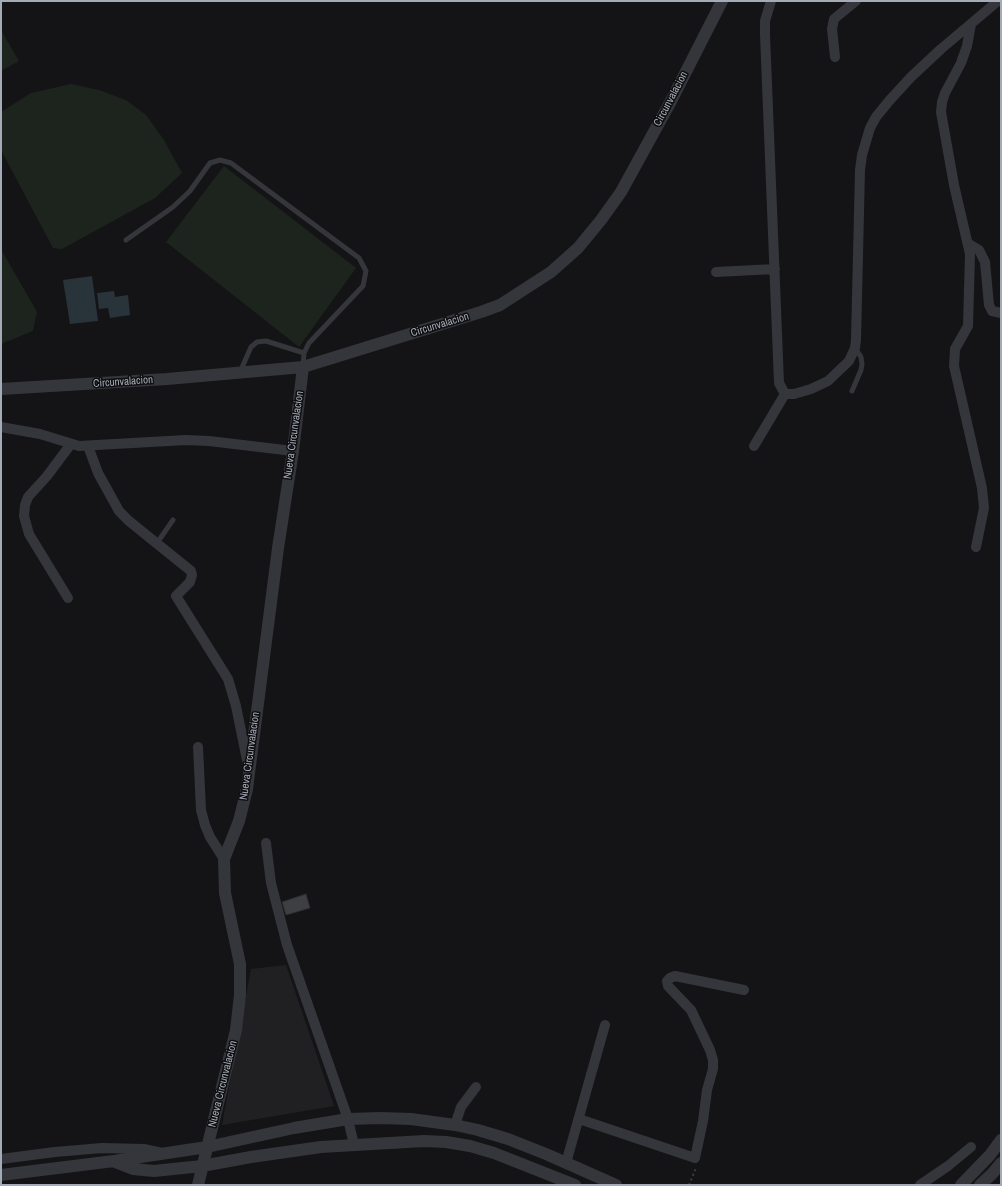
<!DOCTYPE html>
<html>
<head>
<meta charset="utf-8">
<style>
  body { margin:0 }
  #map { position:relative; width:1002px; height:1186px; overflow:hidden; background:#141416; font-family:"Archivo Narrow",sans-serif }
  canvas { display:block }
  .frame { position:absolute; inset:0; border:2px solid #a5aab7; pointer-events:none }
</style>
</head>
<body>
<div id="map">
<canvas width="1002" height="1186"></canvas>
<div class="frame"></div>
</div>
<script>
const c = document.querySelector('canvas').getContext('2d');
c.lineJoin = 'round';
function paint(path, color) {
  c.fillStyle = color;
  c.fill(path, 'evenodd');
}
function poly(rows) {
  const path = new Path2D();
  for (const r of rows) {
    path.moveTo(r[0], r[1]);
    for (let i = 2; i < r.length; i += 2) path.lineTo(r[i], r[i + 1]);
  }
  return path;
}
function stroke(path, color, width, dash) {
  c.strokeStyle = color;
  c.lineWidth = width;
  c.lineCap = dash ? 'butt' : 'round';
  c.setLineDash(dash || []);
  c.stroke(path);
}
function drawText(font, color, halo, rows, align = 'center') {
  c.font = font + ' "Archivo Narrow",sans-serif';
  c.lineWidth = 3;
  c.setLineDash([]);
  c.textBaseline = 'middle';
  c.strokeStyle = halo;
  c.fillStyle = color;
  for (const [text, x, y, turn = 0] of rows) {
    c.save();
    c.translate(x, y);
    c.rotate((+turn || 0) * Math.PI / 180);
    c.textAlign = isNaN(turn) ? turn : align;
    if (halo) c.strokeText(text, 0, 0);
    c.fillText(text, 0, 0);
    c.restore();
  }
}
paint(poly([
  [286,965,334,1106,222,1125,251,969]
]), '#202023');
paint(poly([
  [1,30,19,61,1,71],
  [71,84,99,90,126,100,146,115,164,140,182,173,155,198,62,249,53,248,1,150,1,112,31,93],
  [224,166,356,268,299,347,166,242],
  [1,249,37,312,33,331,1,344]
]), '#1c241d');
paint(poly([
  [92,276,98,321,70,324,63,280],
  [114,291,115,297,128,295,130,315,110,318,108,308,99,309,97,293]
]), '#29333a');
const building = poly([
  [306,894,310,908,286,915,282,902,306,894]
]);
paint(building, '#3e3f43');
stroke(building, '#2e2e32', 1);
stroke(poly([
  [689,1185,696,1168]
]), '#3a3d42', 2, [2, 3]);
stroke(poly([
  [126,240,173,207,190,191,210,163,220,160,231,163,359,258,366,271,363,286,309,343,304,353,303,366],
  [240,372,251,347,257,342,266,341,304,353],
  [852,391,861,370,862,364,861,357,855,348],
  [157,543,173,520]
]), '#34363b', 5);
stroke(poly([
  [771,1,765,21,765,34,779,383,785,394,794,394,811,389,828,381,849,361,855,348,856,340,860,170,862,155,870,128,876,117,889,101,911,77,941,49,998,1],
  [971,24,967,46,961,63,945,93,942,102,941,112,954,185,970,254,968,326,955,349,954,366,982,488,984,508,976,547],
  [835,57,832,29,834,19,856,1],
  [969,244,979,250,985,262,989,305,992,311,1001,313],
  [716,272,775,269],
  [1,427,40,434,79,446,186,440,209,441,293,451],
  [88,446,98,473,119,511,129,521,191,571,192,575,190,582,176,596,228,679,236,706,248,765],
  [754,446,785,394],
  [68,598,29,534,24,516,25,505,28,497,47,476,71,444],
  [198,747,201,810,205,825,210,837,224,859],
  [266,843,271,883,287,945,348,1119,354,1145],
  [579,1119,695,1158,703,1121,707,1090,713,1069,713,1060,710,1050,691,1010,668,986,667,981,670,978,675,976,744,990],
  [455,1125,461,1107,476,1087],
  [1,1159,55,1152,102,1148,144,1149,162,1153],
  [566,1163,605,1025],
  [920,1185,948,1166,971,1147]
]), '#34363b', 10);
stroke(poly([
  [1,389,167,379,303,367,481,312,500,305,551,272,578,248,601,220,621,192,671,101,722,1],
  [115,1162,133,1169,154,1171,202,1166,251,1157,321,1147,424,1141,446,1142,470,1146,494,1153,575,1185],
  [1,1175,114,1161,207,1147,294,1128,348,1119,380,1118,411,1119,455,1125,478,1130,508,1139,546,1154,616,1185],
  [198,1185,236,1030,240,995,240,964,225,893,224,859,239,821,247,789,278,548,293,451,303,367],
  [961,1185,990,1155,1001,1140],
  [980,1185,992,1174,1001,1163]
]), '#34363b', 12);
drawText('11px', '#a5aab7', '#0f0f11', [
  ["Circunvalacion",671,99,-62],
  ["Circunvalacion",440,325,-17],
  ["Circunvalacion",123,382,-4],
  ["Nueva Circunvalacion",294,435,-82],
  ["Nueva Circunvalacion",250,756,-82],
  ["Nueva Circunvalacion",223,1084,-76]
]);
</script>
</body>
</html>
